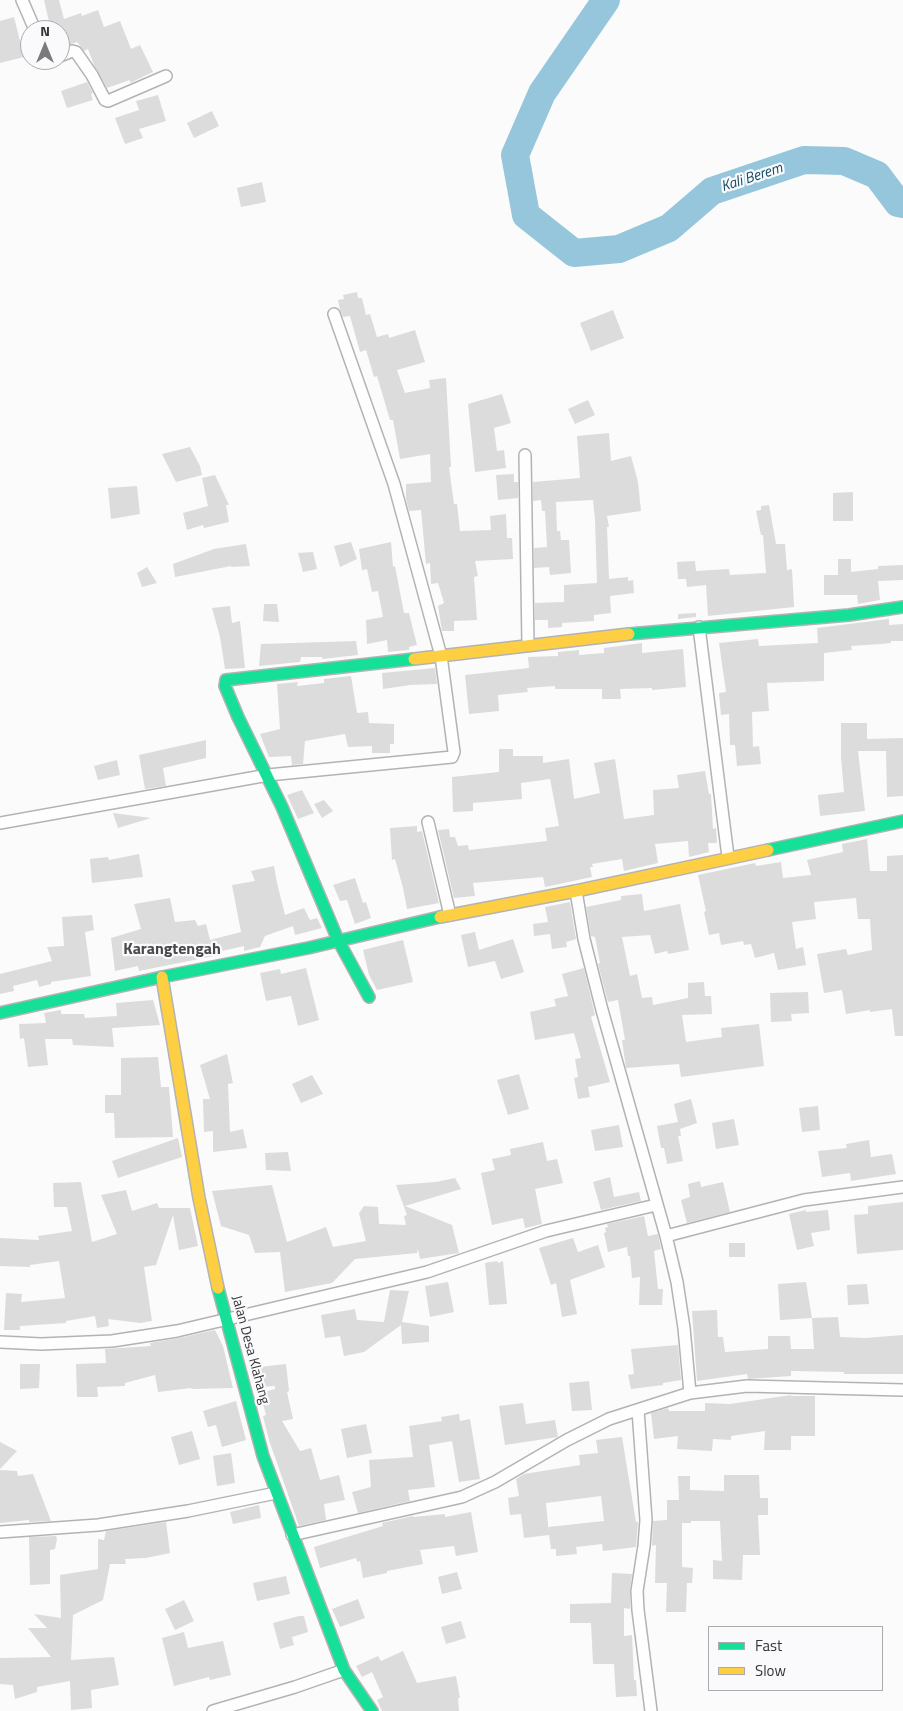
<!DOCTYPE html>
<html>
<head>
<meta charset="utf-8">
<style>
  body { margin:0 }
  #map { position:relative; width:903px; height:1711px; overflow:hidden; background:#fbfbfc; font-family:"Titillium Web",sans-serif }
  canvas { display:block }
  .legend { position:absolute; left:708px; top:1626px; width:175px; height:65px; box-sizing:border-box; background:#fafafd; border:1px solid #ababae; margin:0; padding:6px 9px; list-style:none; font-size:15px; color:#353537 }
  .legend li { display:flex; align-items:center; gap:10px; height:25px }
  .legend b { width:25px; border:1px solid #ababae }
  .north { position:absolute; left:20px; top:20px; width:50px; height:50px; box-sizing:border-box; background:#fafafd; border:1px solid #ababae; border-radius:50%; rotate:0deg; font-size:14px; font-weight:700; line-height:20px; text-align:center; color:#353537 }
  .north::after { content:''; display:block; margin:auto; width:18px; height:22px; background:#7a7a7c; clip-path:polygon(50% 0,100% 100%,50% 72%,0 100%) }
</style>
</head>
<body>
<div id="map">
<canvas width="903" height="1711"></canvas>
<ul class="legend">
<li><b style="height:6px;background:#16e098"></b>Fast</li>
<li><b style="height:6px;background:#ffcf43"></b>Slow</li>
</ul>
<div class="north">N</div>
</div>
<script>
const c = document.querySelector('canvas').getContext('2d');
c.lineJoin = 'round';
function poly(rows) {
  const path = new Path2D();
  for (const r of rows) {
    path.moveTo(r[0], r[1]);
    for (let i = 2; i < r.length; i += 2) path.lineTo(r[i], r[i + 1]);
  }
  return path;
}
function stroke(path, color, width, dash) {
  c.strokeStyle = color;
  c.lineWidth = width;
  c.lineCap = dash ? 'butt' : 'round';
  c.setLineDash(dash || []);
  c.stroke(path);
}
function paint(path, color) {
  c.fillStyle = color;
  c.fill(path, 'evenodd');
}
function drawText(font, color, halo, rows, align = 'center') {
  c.font = font + ' "Titillium Web",sans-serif';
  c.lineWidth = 4.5;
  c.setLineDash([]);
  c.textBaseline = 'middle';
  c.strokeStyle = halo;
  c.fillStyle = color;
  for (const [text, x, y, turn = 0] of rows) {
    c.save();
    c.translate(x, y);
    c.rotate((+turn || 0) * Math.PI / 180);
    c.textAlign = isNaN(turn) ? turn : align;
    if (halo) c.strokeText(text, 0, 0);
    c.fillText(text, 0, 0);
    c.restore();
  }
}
stroke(poly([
  [606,0,542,93,515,155,526,215,574,253,619,249,669,228,712,191,804,160,844,161,877,175,898,203,903,204]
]), '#96c6dc', 28);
paint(poly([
  [44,0,59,0,64,19,81,13,82,16,98,10,104,27,120,21,131,49,140,45,153,72,130,83,130,80,107,88,94,65,88,49,84,51,77,42,60,48,60,30,51,30],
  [14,17,24,57,0,63,0,21],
  [87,82,93,93,91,94,93,100,67,108,61,91],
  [158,95,166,121,139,129,143,138,125,144,115,118,139,110,136,101],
  [212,111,219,126,194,138,187,123],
  [262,182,266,202,241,207,237,188],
  [357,292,358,298,362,298,366,315,370,314,377,337,388,334,389,338,415,330,425,362,397,370,405,393,430,388,429,380,446,378,451,467,449,467,454,504,457,504,460,531,491,530,490,516,506,514,507,538,512,538,513,559,475,561,478,576,474,577,477,620,454,621,454,631,442,631,438,606,444,603,438,583,431,584,430,563,426,564,421,510,409,511,406,499,406,484,431,482,430,454,400,459,393,420,390,420,377,376,374,377,366,350,360,352,350,316,343,317,340,310,338,300,344,299,343,295],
  [613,310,624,338,591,351,580,323],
  [502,394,511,423,494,428,497,451,504,450,506,468,475,472,468,404],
  [588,400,595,415,575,424,568,409],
  [609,433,611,461,631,456,638,482,641,511,607,516,609,527,607,527,609,579,628,577,628,581,633,580,634,593,610,596,611,613,594,615,594,621,562,623,562,627,548,628,548,620,535,620,535,603,564,602,564,585,597,583,595,520,593,500,556,502,557,531,560,531,561,540,569,540,571,573,550,575,549,567,534,568,534,548,547,547,545,511,542,511,541,500,533,501,533,482,580,478,577,436],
  [190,447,200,466,202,475,176,482,162,454],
  [514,474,514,482,518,482,518,498,498,500,496,475],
  [215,475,229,505,226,505,229,522,204,528,203,525,187,530,183,513,208,506,202,478],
  [137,486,140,514,111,519,108,488],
  [853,492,853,521,833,521,833,493],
  [769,505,776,544,785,544,787,570,792,569,794,607,708,616,706,585,687,587,686,579,678,579,677,562,695,561,696,571,729,569,730,575,766,573,763,535,761,535,756,511,761,510,761,506],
  [351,542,357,559,340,567,334,546],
  [391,542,393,567,395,566,404,613,409,613,417,645,409,647,409,650,388,652,387,640,367,644,366,620,383,617,378,591,372,592,367,569,362,570,359,549],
  [246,544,250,566,231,567,231,566,175,577,173,564,214,549],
  [313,552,317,569,303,572,298,553],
  [838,559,851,559,851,572,878,569,878,566,903,565,903,580,878,581,880,600,858,604,857,595,824,595,824,575,838,575],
  [147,567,157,583,142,587,137,573],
  [264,604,277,604,279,622,263,621],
  [230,606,232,623,240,621,245,668,225,669,220,637,212,608],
  [696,613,696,617,678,619,678,614],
  [889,619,889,625,903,624,903,641,891,641,891,643,881,644,851,646,852,650,824,653,824,681,767,683,769,711,752,712,753,747,759,746,761,764,737,766,735,745,730,745,729,714,721,715,719,693,726,692,719,643,758,639,759,646,818,643,817,628],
  [356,641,358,655,322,659,322,657,301,657,300,662,259,666,261,644],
  [642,643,642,653,683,649,686,687,652,690,652,688,620,689,621,699,602,699,602,689,555,689,555,686,527,688,528,692,498,695,499,711,469,714,465,675,529,668,528,657,558,656,558,652,579,650,579,655,604,653,604,648],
  [435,668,437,684,410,685,383,689,382,673],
  [351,676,357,713,368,712,369,723,394,724,394,744,390,744,390,753,372,753,372,746,348,747,345,734,305,741,303,764,292,765,291,756,269,757,260,734,280,729,277,684,298,682,297,686,324,683,324,679],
  [841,723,867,723,867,739,903,738,903,796,887,797,886,751,858,751,865,811,820,816,818,795,844,792,841,757],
  [206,740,206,758,163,768,166,786,145,789,139,755],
  [499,749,513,749,513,756,543,756,543,763,569,759,574,799,600,793,594,763,615,759,624,819,654,815,653,790,679,788,677,775,705,771,709,794,711,794,713,829,716,828,717,843,708,843,709,852,689,857,688,841,655,844,658,863,624,871,622,859,592,864,593,867,590,867,592,877,545,887,543,877,473,883,475,896,454,898,438,830,449,829,450,837,455,837,458,846,468,845,469,850,547,841,545,828,559,826,550,779,521,783,522,799,473,803,473,811,453,812,452,777,499,772],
  [117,760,120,775,98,780,94,766],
  [302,790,314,813,298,819,287,795],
  [324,800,333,811,322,818,314,804],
  [113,813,151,818,118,828],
  [417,826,417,832,422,831,439,903,407,909,403,888,395,859,392,860,390,828],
  [867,839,870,871,887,871,887,856,903,855,903,1036,895,1036,892,1009,870,1012,870,1010,846,1014,842,990,824,993,817,954,846,949,848,955,872,950,870,919,858,919,856,898,814,902,816,919,792,922,796,949,803,947,806,965,778,970,774,953,755,958,751,944,744,945,743,941,721,945,719,933,709,935,704,912,706,911,698,875,755,863,756,866,781,862,783,878,811,875,807,860,843,852,842,844],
  [139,854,143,877,92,883,90,859,108,857,109,860],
  [274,866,277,883,285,915,304,908,310,920,317,918,322,928,295,935,293,926,265,936,260,947,244,951,244,946,213,953,214,956,139,971,138,966,115,971,111,938,141,929,134,904,170,898,175,922,195,920,198,926,206,924,210,940,241,932,232,885,255,881,251,871],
  [355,878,363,903,366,902,371,918,355,924,347,900,340,901,333,885],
  [642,894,644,911,680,904,689,950,668,954,667,951,655,954,650,935,622,937,630,976,637,974,642,998,652,997,653,1005,688,998,688,983,704,982,705,996,711,996,712,1014,682,1015,686,1042,722,1037,721,1028,759,1024,764,1066,681,1077,679,1064,626,1068,622,1040,625,1040,618,1000,608,1002,598,964,600,963,595,937,591,936,586,907,621,900,621,896],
  [570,902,576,939,566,942,567,947,552,949,550,934,534,936,533,924,548,922,545,907],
  [92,915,94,930,85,932,91,976,51,982,51,984,39,987,37,980,13,986,14,991,0,994,0,974,52,961,47,947,64,946,62,917],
  [475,932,479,950,513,939,524,972,501,979,495,961,468,967,461,935],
  [403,940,413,982,377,990,369,975,363,950],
  [306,968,319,1020,298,1026,291,996,266,1001,260,973,280,969,281,974],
  [584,968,595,1015,591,1017,610,1082,588,1087,590,1097,578,1099,574,1078,578,1077,575,1059,581,1058,574,1033,535,1040,530,1012,556,1006,554,999,568,996,562,974],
  [808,992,809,1013,791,1014,792,1021,771,1022,770,993],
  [153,1000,160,1025,112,1028,114,1047,73,1045,72,1039,45,1039,48,1065,28,1067,24,1038,20,1039,19,1024,46,1023,44,1013,61,1010,61,1014,84,1014,85,1018,117,1016,116,1003],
  [227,1054,233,1083,228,1084,230,1132,243,1129,247,1148,213,1152,213,1131,204,1132,203,1099,210,1099,200,1065],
  [158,1057,161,1087,169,1087,173,1137,115,1138,114,1113,105,1113,105,1095,121,1095,121,1058],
  [519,1074,529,1109,508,1115,497,1080],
  [312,1075,323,1094,301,1103,292,1084],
  [691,1099,697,1123,680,1129,681,1136,678,1136,683,1161,667,1164,664,1148,661,1148,657,1126,678,1122,674,1104],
  [818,1106,820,1130,802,1132,799,1108],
  [734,1119,739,1145,716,1149,712,1123],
  [619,1125,623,1147,595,1151,591,1130],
  [178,1138,182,1157,118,1178,112,1161],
  [869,1140,871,1157,892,1154,896,1174,851,1181,850,1173,822,1177,818,1151,847,1148,846,1144],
  [543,1142,547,1161,557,1159,563,1183,535,1189,542,1224,525,1228,523,1218,492,1225,481,1173,495,1170,492,1159,511,1155,510,1149],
  [288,1152,291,1171,266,1170,265,1153],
  [610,1177,614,1197,639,1192,641,1201,601,1210,593,1182],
  [455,1178,461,1189,405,1206,452,1225,459,1253,420,1259,418,1249,417,1253,355,1259,332,1283,285,1292,280,1252,255,1253,249,1235,221,1226,212,1191,272,1185,287,1242,326,1227,333,1247,366,1241,359,1213,364,1206,378,1207,379,1224,406,1225,404,1216,407,1215,396,1185,436,1182],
  [700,1181,701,1187,723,1182,730,1212,687,1223,681,1200,690,1197,688,1184],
  [81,1182,92,1242,117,1234,101,1195,126,1190,132,1211,157,1203,159,1208,190,1208,198,1246,179,1250,173,1215,156,1265,144,1267,152,1321,140,1323,108,1319,109,1326,97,1328,95,1316,66,1321,66,1323,20,1326,20,1330,4,1330,6,1293,22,1294,21,1302,65,1298,59,1261,30,1265,30,1267,0,1266,0,1238,39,1240,38,1236,72,1231,67,1207,54,1207,53,1183],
  [903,1202,903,1250,857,1254,854,1215,868,1214,868,1206],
  [806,1210,806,1212,828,1210,830,1230,811,1233,814,1246,797,1250,789,1214],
  [644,1216,648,1236,658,1234,661,1249,654,1251,658,1289,663,1289,662,1305,639,1305,640,1277,632,1278,630,1256,628,1256,627,1247,608,1252,604,1233,606,1232,605,1228,608,1227,607,1224],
  [573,1238,578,1252,598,1245,605,1267,570,1280,577,1314,562,1317,556,1283,551,1285,539,1248],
  [729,1243,745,1243,745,1257,729,1257],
  [497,1261,498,1263,503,1261,507,1304,489,1305,485,1263],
  [448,1282,454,1312,430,1317,425,1286],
  [806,1282,812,1318,780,1320,778,1284],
  [867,1284,869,1304,848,1305,847,1285],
  [390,1290,409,1291,402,1322,429,1326,429,1342,402,1344,401,1325,364,1352,344,1356,340,1336,325,1338,321,1315,355,1309,357,1320,384,1322],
  [717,1310,718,1337,723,1337,725,1352,768,1349,768,1336,790,1336,791,1349,814,1349,812,1318,838,1317,840,1337,865,1338,903,1335,903,1374,844,1374,844,1372,791,1371,791,1376,748,1379,747,1374,697,1381,692,1311],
  [215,1330,223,1346,233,1388,192,1389,191,1388,158,1392,155,1375,125,1383,125,1386,97,1387,98,1397,77,1397,76,1364,106,1363,105,1349,151,1346,150,1343,179,1338],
  [678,1345,681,1380,663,1383,663,1385,631,1389,628,1375,634,1374,631,1349],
  [20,1364,40,1364,39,1388,20,1389],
  [286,1364,289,1391,287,1392,293,1419,282,1421,300,1451,311,1448,320,1480,339,1475,345,1500,324,1504,326,1520,299,1526,269,1440,263,1416,266,1415,260,1393,275,1389,275,1386,260,1387,259,1367],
  [589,1381,592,1410,572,1411,569,1383],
  [791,1395,791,1396,815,1396,815,1436,791,1436,791,1450,764,1450,765,1431,731,1436,731,1440,713,1439,712,1451,677,1449,678,1436,654,1439,651,1413,668,1408,669,1411,705,1411,705,1403,730,1404],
  [236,1401,246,1440,222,1447,216,1425,208,1427,203,1411],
  [523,1403,526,1424,555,1420,558,1437,505,1445,499,1406],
  [459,1414,460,1421,470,1419,480,1479,459,1482,452,1441,429,1445,435,1487,408,1490,410,1501,358,1513,352,1492,371,1487,369,1460,413,1457,409,1426,442,1421,441,1417],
  [366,1424,372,1453,347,1458,341,1429],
  [192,1431,200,1459,179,1465,171,1437],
  [622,1437,636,1522,638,1522,636,1547,603,1551,602,1544,576,1547,577,1554,556,1556,556,1549,551,1549,548,1527,604,1521,601,1496,546,1503,549,1535,524,1538,521,1514,510,1515,508,1498,519,1496,516,1479,524,1474,580,1465,579,1455,598,1453,596,1440],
  [0,1442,17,1451,0,1469],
  [231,1453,235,1483,217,1486,213,1456],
  [0,1470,17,1471,18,1476,33,1474,51,1521,29,1522,29,1520,0,1523],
  [724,1475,759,1475,760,1498,768,1498,768,1515,758,1515,760,1555,743,1555,742,1580,713,1579,713,1560,722,1561,720,1521,691,1521,691,1523,682,1523,682,1567,693,1568,692,1583,687,1583,686,1612,666,1612,667,1583,655,1583,656,1545,652,1546,653,1521,667,1520,667,1500,679,1500,678,1476,690,1476,690,1490,724,1491],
  [259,1505,261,1518,233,1524,230,1512],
  [471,1512,478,1552,456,1556,454,1546,420,1550,423,1564,387,1571,387,1573,363,1578,360,1561,357,1562,356,1558,320,1568,314,1547,383,1526,382,1523,413,1516,413,1517,445,1514,445,1517],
  [166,1522,170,1553,146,1558,125,1559,126,1564,110,1564,103,1600,73,1615,71,1660,114,1657,119,1685,91,1690,92,1708,71,1710,70,1681,37,1687,37,1692,15,1699,13,1685,0,1684,0,1658,51,1657,28,1628,47,1628,34,1614,61,1618,60,1575,98,1569,98,1539,104,1540,106,1531],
  [56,1536,57,1539,55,1549,50,1550,50,1584,30,1585,29,1537],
  [457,1572,462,1589,442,1594,438,1577],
  [612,1573,632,1574,630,1591,630,1609,624,1608,624,1636,632,1635,634,1680,636,1680,637,1696,616,1697,614,1664,593,1664,591,1623,570,1623,570,1604,611,1603],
  [286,1576,290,1594,257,1601,253,1583],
  [358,1599,365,1618,340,1627,332,1609],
  [184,1600,194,1621,175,1630,165,1609],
  [299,1616,304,1616,308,1632,292,1637,294,1645,280,1649,273,1623],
  [461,1621,466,1638,446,1644,441,1627],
  [184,1632,188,1648,223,1641,231,1675,210,1680,209,1677,174,1686,162,1638],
  [403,1651,417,1683,456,1676,460,1698,458,1698,459,1711,382,1711,377,1700,383,1697,372,1672,362,1677,356,1666,378,1656,381,1661]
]), '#dcdcdd');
const street = poly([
  [22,0,35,30],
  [60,56,72,51,76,52,92,75,105,100,108,101,166,76],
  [525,455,528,645],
  [699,627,728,857],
  [428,822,450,915],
  [0,823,268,775,452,757,454,752,441,656,394,484,334,314],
  [576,891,584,939,602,1010,666,1236,677,1282,684,1328,690,1393],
  [666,1236,804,1200,903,1187],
  [0,1342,41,1344,112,1341,177,1331,427,1272,546,1231,656,1205],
  [638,1410,646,1520,644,1546,637,1591,638,1610,651,1711],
  [0,1532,98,1525,188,1511,276,1493],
  [292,1535,462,1497,495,1482,567,1440,609,1419,690,1393,747,1386,903,1390],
  [213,1711,295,1687,344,1670]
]);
const fast = poly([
  [629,634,849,615,903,607],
  [768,850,903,821],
  [369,997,338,940,282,807,238,717,225,686,226,680,414,659],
  [0,1013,162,977,308,948,440,917],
  [218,1288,263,1456,344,1670,372,1711]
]);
const slow = poly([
  [414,659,629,634],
  [440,917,576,891,768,850],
  [162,977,199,1198,218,1288]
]);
stroke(street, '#b3b3b4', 14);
stroke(fast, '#b3b3b4', 14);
stroke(slow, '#b3b3b4', 14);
stroke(street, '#fefeff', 11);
stroke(fast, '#16e098', 11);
stroke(slow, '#ffcf43', 11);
drawText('14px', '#353537', '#fafafd', [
  ["Jalan Desa Klahang",250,1350,75]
]);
drawText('italic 15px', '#154d64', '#fafafd', [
  ["Kali Berem",752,178,-18]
]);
drawText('bold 16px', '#49494c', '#fafafd', [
  ["Karangtengah",172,950]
]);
</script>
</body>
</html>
